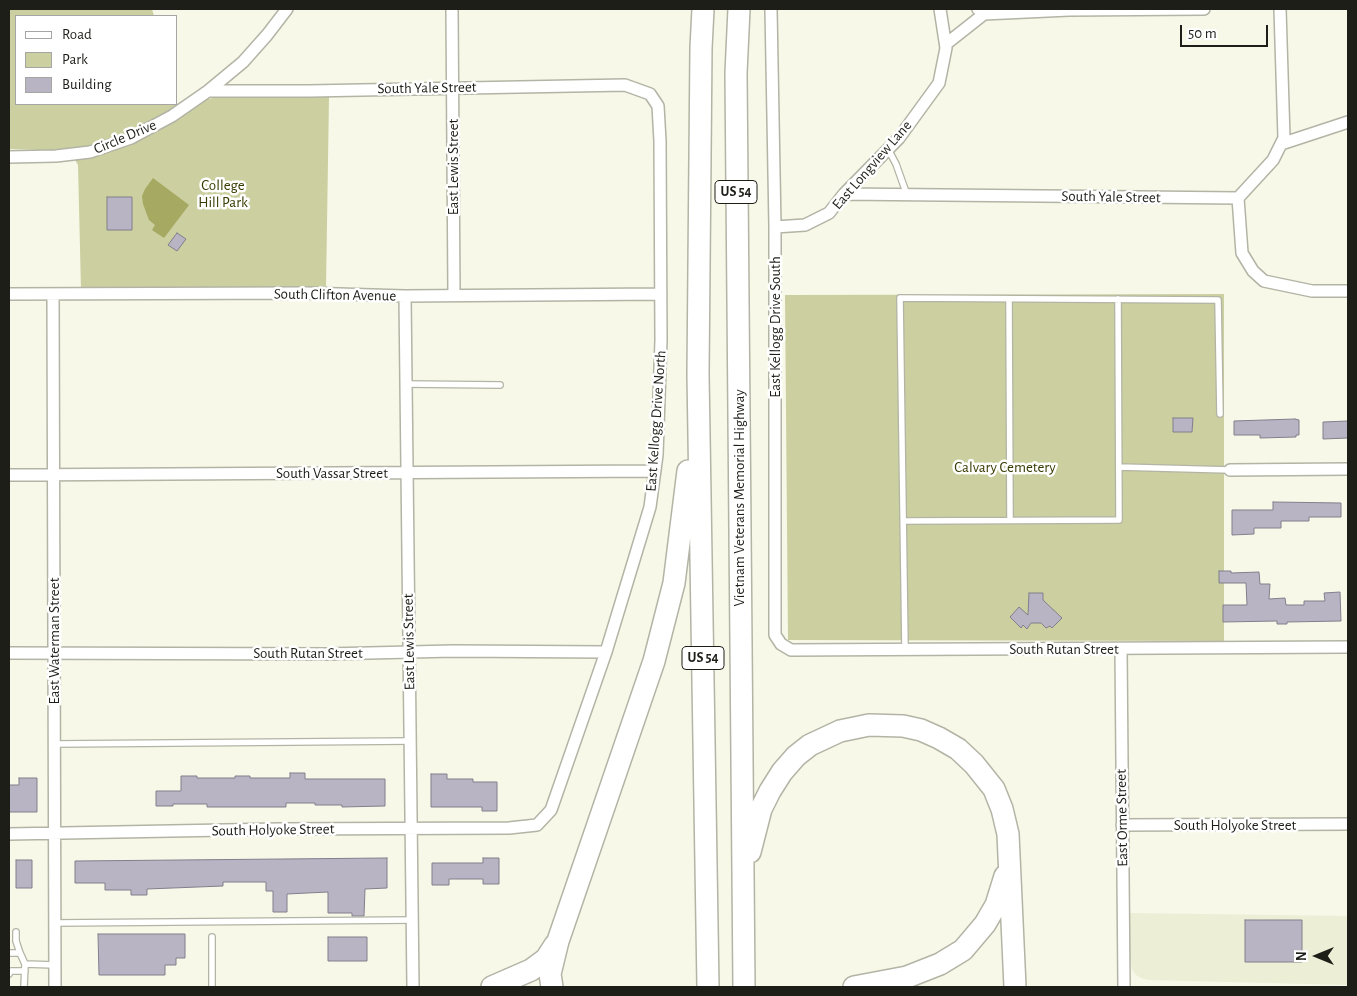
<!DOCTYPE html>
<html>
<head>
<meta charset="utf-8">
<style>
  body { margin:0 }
  #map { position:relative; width:1357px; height:996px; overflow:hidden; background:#f7f8e8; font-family:"Alegreya Sans",sans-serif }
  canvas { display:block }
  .frame { position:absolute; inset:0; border:10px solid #1e1e19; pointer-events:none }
  .legend { position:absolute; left:15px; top:15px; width:162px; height:90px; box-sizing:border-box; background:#fff; border:1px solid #a5a5a3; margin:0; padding:6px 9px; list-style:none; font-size:15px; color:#1e1e19 }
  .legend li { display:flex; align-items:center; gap:10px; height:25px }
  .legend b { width:25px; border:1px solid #a5a5a3 }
  .north { position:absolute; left:1292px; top:931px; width:50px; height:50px; -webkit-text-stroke:4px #fff; paint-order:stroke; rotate:270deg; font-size:14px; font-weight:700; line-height:20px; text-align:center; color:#1e1e19 }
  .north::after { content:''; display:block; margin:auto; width:18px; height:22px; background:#1e1e19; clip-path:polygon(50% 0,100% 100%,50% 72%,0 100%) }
  .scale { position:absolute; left:1180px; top:25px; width:88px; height:22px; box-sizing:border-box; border:2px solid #1e1e19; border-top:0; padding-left:6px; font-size:15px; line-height:18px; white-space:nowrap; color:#1e1e19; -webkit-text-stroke:4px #fff; paint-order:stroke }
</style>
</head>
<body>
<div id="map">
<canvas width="1357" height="996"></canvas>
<div class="frame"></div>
<ul class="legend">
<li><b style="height:6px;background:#fff"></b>Road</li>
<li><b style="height:14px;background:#cccf9f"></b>Park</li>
<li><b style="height:14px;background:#b9b4c3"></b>Building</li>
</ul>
<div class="north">N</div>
<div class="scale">50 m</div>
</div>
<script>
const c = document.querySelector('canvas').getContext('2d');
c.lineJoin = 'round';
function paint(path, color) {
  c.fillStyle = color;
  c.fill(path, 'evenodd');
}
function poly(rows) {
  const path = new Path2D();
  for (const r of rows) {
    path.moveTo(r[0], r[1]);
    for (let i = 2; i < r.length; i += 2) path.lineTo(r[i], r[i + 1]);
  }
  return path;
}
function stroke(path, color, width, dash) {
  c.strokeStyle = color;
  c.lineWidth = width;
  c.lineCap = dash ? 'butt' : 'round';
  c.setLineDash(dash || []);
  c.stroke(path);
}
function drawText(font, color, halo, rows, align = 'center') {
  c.font = font + ' "Alegreya Sans",sans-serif';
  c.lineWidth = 5;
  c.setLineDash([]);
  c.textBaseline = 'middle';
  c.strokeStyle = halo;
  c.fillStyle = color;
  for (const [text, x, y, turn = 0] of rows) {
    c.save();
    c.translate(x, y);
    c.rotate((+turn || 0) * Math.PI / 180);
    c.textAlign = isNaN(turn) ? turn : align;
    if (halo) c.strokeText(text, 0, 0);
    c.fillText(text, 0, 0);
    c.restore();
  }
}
paint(poly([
  [1130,913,1348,916,1348,985,1148,980,1141,978,1136,975,1132,970,1130,958]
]), '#eceed6');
paint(poly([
  [9,9,152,9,154,16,16,16,16,104,175,104,176,106,213,98,329,97,326,288,81,290,78,165,70,151,9,149],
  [1224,294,1224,641,788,640,785,295]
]), '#cccf9f');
paint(poly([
  [153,178,189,205,164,238,152,230,155,225,149,220,143,204,142,196,145,189]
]), '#a6a961');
const building = poly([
  [107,197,132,197,132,230,107,230,107,197],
  [177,233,186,239,177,251,168,245,177,233],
  [1173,418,1193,418,1192,432,1173,432,1173,418],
  [1295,419,1299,420,1299,435,1296,435,1296,437,1260,438,1260,435,1234,435,1234,421,1295,419],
  [1348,421,1348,438,1323,439,1323,422,1348,421],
  [1273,502,1341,503,1341,517,1309,517,1309,521,1281,521,1281,528,1254,528,1254,534,1232,535,1232,510,1273,510,1273,502],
  [1219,571,1231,571,1231,573,1259,572,1260,584,1270,584,1269,599,1285,598,1286,605,1304,605,1304,601,1325,601,1324,593,1340,592,1341,621,1287,622,1287,624,1277,624,1277,621,1223,622,1223,605,1247,605,1246,583,1219,583,1219,571],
  [1029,593,1043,593,1043,600,1062,618,1052,628,1050,626,1046,628,1041,623,1031,623,1027,629,1023,625,1021,628,1010,617,1019,607,1028,615,1029,593],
  [290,773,305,773,305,779,385,779,385,806,342,807,342,805,315,805,315,803,286,803,286,807,207,807,207,804,173,804,173,806,156,806,156,791,181,791,181,776,197,776,197,778,235,778,235,776,250,776,250,778,290,778,290,773],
  [431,774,447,774,447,779,473,779,473,782,497,782,497,811,482,811,482,807,431,807,431,774],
  [19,778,37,778,37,812,9,812,9,785,19,785,19,778],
  [387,858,387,888,365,889,364,916,352,916,352,913,328,913,328,892,287,894,287,912,273,912,273,891,266,891,266,882,223,882,223,886,147,889,147,895,131,895,131,890,105,890,105,883,75,883,75,861,387,858],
  [483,858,499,858,499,884,483,884,483,879,449,879,449,885,432,885,432,863,483,863,483,858],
  [16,860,32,860,32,888,16,888,16,860],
  [1245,920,1302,920,1302,962,1245,962,1245,920],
  [98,934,185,934,185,958,176,958,176,965,165,965,165,975,99,975,98,934],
  [328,937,367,937,367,961,328,961,328,937]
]);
paint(building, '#b9b4c3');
stroke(building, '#827e8c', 1);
const service = poly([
  [888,149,896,164,907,195],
  [1009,299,1010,520],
  [406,384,500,385],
  [1119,467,1230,470],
  [904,521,1119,520,1118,299],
  [905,649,900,298,1218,300,1220,414],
  [55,744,410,741],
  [55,923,412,920],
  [16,932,16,941,20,953],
  [212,937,212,987],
  [9,953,20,953,25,964,24,987],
  [25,964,55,965],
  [9,974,11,971,25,971]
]);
const minor = poly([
  [452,9,454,295],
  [771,9,775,227,775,635,781,644,791,650,1348,647],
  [1280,9,1284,138,1281,144],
  [984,14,1069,10,1204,9],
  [946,44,984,14,978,9],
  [9,157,56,156,90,152,131,138,172,116,208,91,243,62,267,35,287,9],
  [844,194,1238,198,1273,160,1281,144,1348,122],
  [1238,198,1242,253,1253,271,1264,281,1312,291,1348,291],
  [775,227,805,225,829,213,844,194,899,138,939,83,946,48,940,9],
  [9,294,306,293,405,296,661,294],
  [53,294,55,987],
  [405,296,413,987],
  [1230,470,1348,469],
  [9,475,654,471],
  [1121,649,1124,987],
  [9,653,327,654,453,651,606,652],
  [1122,825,1348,824],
  [9,834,279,829,509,828,537,825,551,810,606,652,650,507,657,455,661,340,660,141,658,106,650,94,625,85,309,91,208,91]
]);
const motorway = poly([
  [703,9,701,48,698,374,708,987],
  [739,9,736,73,744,987],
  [750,852,761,809,770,791,782,772,796,756,810,745,840,731,869,725,903,726,921,730,939,738,958,749,974,764,994,789,1002,809,1008,834,1015,987],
  [492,987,531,970,546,959,555,945],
  [552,987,550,974,558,941,654,661,674,583,688,471],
  [854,987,907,977,940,964,963,950,985,924,996,905,1005,876]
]);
stroke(service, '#b3b4a5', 8);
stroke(minor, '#b3b4a5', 14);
stroke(motorway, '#b3b4a5', 24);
stroke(service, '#fff', 5.5);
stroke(minor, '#fff', 11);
stroke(motorway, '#fff', 21);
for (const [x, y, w] of [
  [736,192,42],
  [703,658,42]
]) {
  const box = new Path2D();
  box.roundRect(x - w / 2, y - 11.5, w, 23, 4);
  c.fillStyle = '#fff';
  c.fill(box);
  stroke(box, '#1e1e19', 1);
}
drawText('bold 14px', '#1e1e19', null, [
  ["US 54",736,192],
  ["US 54",703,658]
]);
drawText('15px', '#1e1e19', '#fff', [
  ["South Yale Street",427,88,-1],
  ["Circle Drive",125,137,-23],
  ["East Longview Lane",872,165,-49],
  ["East Lewis Street",453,167,-90],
  ["South Yale Street",1111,197,1],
  ["South Clifton Avenue",335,295,1],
  ["East Kellogg Drive South",775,327,-90],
  ["East Kellogg Drive North",656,421,-86],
  ["South Vassar Street",332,473],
  ["Vietnam Veterans Memorial Highway",739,498,-90],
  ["East Waterman Street",54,641,-90],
  ["East Lewis Street",409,642,-91],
  ["South Rutan Street",1064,649],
  ["South Rutan Street",308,653],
  ["East Orme Street",1122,818,-91],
  ["South Holyoke Street",1235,825],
  ["South Holyoke Street",273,830,-1]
]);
drawText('15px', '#393a00', '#fff', [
  ["College",223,185],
  ["Hill Park",223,202],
  ["Calvary Cemetery",1005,467]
]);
</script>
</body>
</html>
